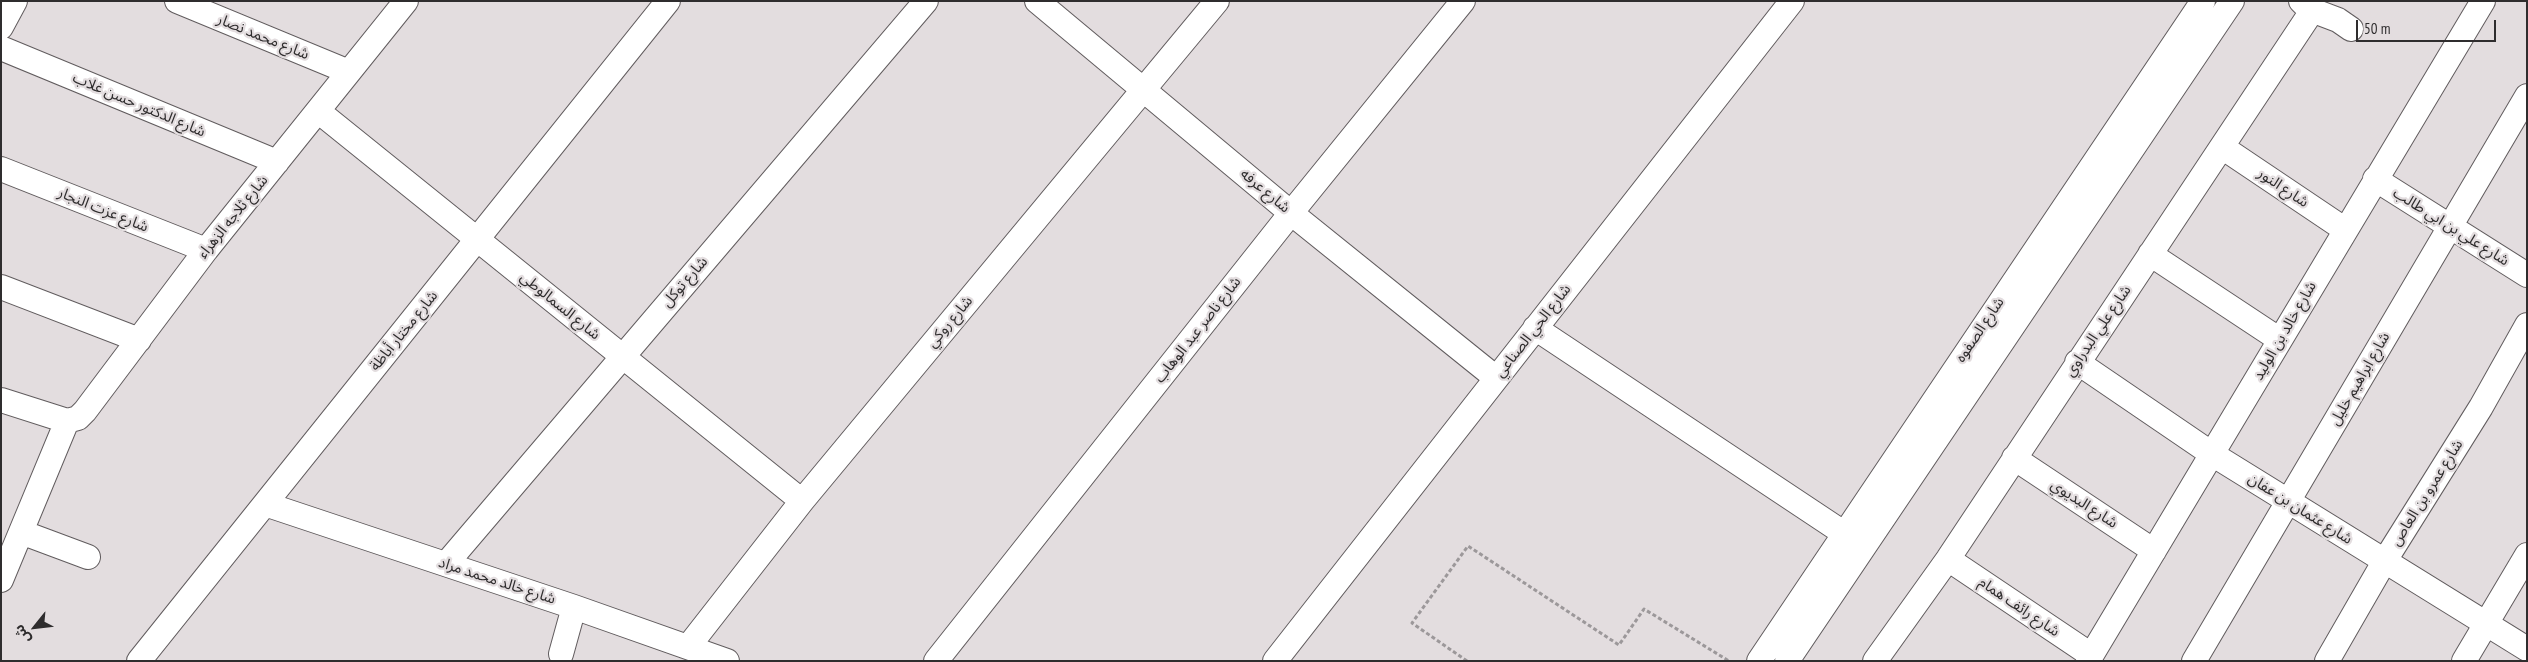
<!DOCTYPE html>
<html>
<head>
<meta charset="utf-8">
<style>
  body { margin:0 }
  #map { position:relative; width:2528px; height:662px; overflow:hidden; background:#e3dddf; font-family:"PT Sans Narrow","Noto Sans Arabic",sans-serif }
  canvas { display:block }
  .frame { position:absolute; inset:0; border:2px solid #2f2d2e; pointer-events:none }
  .north { position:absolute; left:10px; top:602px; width:50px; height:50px; -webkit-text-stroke:4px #e3dddf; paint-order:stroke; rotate:241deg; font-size:14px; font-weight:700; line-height:20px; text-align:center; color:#2f2d2e }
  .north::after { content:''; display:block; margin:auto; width:18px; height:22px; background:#2f2d2e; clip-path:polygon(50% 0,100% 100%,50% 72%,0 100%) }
  .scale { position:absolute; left:2356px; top:20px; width:140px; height:22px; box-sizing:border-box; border:2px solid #2f2d2e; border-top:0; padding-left:6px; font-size:15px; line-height:18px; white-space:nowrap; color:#2f2d2e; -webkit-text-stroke:4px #e3dddf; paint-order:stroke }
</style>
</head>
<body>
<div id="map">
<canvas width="2528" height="662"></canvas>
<div class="frame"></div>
<div class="north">ش</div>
<div class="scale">50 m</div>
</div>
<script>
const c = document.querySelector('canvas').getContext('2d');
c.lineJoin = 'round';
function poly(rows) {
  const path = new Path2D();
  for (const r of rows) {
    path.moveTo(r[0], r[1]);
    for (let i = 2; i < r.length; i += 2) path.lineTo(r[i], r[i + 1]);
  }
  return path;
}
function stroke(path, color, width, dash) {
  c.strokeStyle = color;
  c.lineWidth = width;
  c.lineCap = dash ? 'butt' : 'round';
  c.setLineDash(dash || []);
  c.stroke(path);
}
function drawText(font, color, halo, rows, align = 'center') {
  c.font = font + ' "PT Sans Narrow","Noto Sans Arabic",sans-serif';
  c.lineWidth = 4.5;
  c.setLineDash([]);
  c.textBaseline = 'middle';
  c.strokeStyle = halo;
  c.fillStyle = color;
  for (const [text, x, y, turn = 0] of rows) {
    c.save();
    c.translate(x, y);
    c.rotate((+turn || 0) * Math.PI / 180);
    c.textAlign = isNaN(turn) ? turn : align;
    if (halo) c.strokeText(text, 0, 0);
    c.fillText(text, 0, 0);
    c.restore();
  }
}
const minor = poly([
  [177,1,349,72],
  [1037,1,1291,213,1496,378],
  [2309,9,2338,20,2351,29],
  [1,27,15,1],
  [1,48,277,162],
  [318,111,802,501],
  [2222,147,2344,229],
  [1,169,206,250],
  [2375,179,2527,275],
  [2150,254,2280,340],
  [1,287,139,340],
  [1535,328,1857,542],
  [2077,362,2212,454,2527,649],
  [1,400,67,421,78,418,85,411,206,250,406,1],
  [2014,458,2154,551],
  [265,504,574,607,727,661],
  [21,532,88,557],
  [1948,559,2091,655],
  [446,564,926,1],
  [1,580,67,421],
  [688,647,802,501,1217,1],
  [561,654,574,607],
  [139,661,668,1],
  [936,661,1291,213,1463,1],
  [1275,661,1792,1],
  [1759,661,2203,1],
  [1787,661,2232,1],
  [1875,661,1948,559,2308,17,2309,9,2301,1],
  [2088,661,2483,1],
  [2194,661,2527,96],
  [2327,661,2384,562,2481,407,2527,325],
  [2464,661,2527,555]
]);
stroke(minor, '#615c5e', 26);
stroke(poly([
  [1467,661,1412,623,1468,546,1619,645,1644,609,1729,661]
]), '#9c989a', 3, [4, 2.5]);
stroke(minor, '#fff', 24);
drawText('15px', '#2f2d2e', '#e3dddf', [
  ["شارع محمد نصار",263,37,22],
  ["شارع الدكتور حسن غلاب",139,105,23],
  ["شارع النور",2283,188,34],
  ["شارع عرفه",1265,191,40],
  ["شارع عزت النجار",103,210,22],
  ["شارع ثلاجه الزهراء",233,217,-51],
  ["شارع علي بن ابي طالب",2451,227,32],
  ["شارع توكل",685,282,-49],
  ["شارع السمالوطي",560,306,39],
  ["شارع روكي",950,322,-50],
  ["شارع ناصر عبد الوهاب",1198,330,-52],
  ["شارع الصفوه",1980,330,-56],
  ["شارع مختار أباظة",404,331,-51],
  ["شارع الحي الصناعي",1533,331,-52],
  ["شارع علي البدراوي",2098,331,-56],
  ["شارع خالد بن الوليد",2285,331,-60],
  ["شارع ابراهيم خليل",2360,379,-60],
  ["شارع عمرو بن العاص",2427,493,-58],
  ["شارع البديوي",2084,504,33],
  ["شارع عثمان بن عفان",2300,509,32],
  ["شارع خالد محمد مراد",497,581,18],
  ["شارع رائف همام",2019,607,34]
]);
</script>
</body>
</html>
